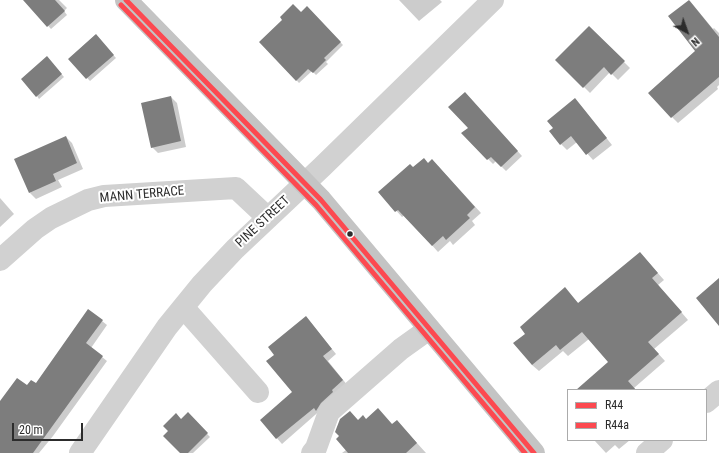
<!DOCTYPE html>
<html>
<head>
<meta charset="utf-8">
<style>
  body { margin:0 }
  #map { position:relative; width:719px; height:453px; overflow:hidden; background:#fff; font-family:"Roboto Condensed",sans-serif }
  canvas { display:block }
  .legend { position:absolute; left:567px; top:389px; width:140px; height:52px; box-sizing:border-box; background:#fff; border:1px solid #ababab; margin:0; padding:5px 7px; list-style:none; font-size:12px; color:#2c2c2c }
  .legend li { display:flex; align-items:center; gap:8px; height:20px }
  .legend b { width:20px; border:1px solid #ababab }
  .north { position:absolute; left:667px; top:12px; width:40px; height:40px; -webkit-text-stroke:3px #fff; paint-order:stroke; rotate:139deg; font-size:11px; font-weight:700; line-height:16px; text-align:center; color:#2c2c2c }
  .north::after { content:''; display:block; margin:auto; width:14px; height:18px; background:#2c2c2c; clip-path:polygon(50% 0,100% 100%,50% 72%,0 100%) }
  .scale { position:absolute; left:12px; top:423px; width:71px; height:18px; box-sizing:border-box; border:2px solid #2c2c2c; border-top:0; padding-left:5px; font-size:12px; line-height:14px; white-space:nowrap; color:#2c2c2c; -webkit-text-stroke:3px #fff; paint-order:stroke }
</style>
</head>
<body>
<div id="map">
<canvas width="719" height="453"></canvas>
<ul class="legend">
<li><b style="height:5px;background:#fc4950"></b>R44</li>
<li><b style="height:5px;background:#fc4950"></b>R44a</li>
</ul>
<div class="north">N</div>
<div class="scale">20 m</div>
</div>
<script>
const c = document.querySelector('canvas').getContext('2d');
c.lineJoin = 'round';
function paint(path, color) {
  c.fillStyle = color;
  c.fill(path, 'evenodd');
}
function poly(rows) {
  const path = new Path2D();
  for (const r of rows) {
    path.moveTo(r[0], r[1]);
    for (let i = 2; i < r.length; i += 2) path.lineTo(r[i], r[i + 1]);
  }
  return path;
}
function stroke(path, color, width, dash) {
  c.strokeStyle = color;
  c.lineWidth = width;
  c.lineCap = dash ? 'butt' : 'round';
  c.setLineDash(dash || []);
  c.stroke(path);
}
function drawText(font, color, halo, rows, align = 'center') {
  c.font = font + ' "Roboto Condensed",sans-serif';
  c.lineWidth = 4;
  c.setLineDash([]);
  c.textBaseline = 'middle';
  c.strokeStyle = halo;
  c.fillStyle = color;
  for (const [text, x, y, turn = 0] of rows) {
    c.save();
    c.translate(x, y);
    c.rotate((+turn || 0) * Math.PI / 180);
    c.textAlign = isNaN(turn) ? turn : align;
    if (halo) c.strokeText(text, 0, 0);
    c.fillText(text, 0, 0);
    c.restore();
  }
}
paint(poly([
  [24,0,59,0,67,8,64,11,67,15,51,29],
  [399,0,440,0,442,2,419,21],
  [690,1,713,29,714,28,719,33,719,85,717,87,718,89,678,123,672,117,696,51],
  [307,8,343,45,326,62,328,64,316,75,312,71,299,83,261,42],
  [589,27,630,68,618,80,610,72,590,93,557,60],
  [95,35,116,58,90,81,69,59],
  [50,61,64,77,39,99,37,96],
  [171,97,177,103,186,147,158,153,152,147],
  [469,98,522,156,506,171,496,161,493,164,463,134,469,128],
  [581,106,612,145,593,160,577,142,567,150,561,144],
  [66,137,72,143,83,169,58,180,62,187,36,199,30,193],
  [428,164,438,166,481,213,472,221,475,225,453,245,450,241,438,252,405,215,402,217,379,192,413,168],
  [0,198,14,214,0,227],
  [640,253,664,280,658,285,688,320,654,349,665,361,634,388,636,390,578,390,610,363,589,339,568,356,563,351,539,371,532,365,526,334,565,289,579,304],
  [102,321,107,325,91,348,107,361,53,436,39,453,0,453,0,432,28,386,36,385],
  [311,323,336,354,328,361,348,386,282,444,261,420,294,392],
  [188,414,210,437,193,453,181,453,181,420],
  [358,420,393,425,407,432,426,453,342,453,346,450],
  [594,440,630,440,619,449,615,445,606,453]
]), '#0003');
paint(poly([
  [23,0,55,0,65,11,47,27],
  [689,0,719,37,719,77,671,118,648,93,695,51,668,16],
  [293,4,301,12,307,6,341,42,324,58,326,60,313,73,308,69,296,81,259,42,282,20,280,17],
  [589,26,625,61,611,75,604,67,583,88,555,60],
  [96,34,114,55,86,79,68,59],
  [47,56,62,74,36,97,21,79],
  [465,92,518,151,501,167,491,157,487,160,461,133,468,128,448,107],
  [171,96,181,141,151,148,141,103],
  [575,98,607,138,586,155,571,136,560,145,549,131,553,128,547,121],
  [66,136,77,163,53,174,56,181,29,193,14,159],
  [424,158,428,163,432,159,475,207,467,215,470,218,446,240,443,236,432,246,398,210,395,212,378,192,410,164,413,167],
  [640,252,658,273,652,278,682,312,648,342,659,354,628,381,636,390,576,390,608,362,582,332,560,350,556,345,532,365,513,343,525,334,520,327,565,287,578,303],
  [719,278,719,326,696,298],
  [88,309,103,320,86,343,103,356,33,453,0,453,0,401,17,378,27,385,31,380,36,383],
  [306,316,332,349,323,356,343,380,332,390,333,392,321,403,316,411,314,408,276,439,260,420,292,392,266,361,274,355,268,347],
  [378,408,392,424,397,420,417,443,406,453,348,453,336,439,339,436,335,432,340,419,350,411,358,420,363,415,366,419],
  [188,412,208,433,188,453,180,453,163,436,168,431,163,426,176,413,181,419]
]), '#7d7d7d');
stroke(poly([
  [0,260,35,229,51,218,88,200,104,196,236,188,268,218],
  [184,308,258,392],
  [706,402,719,391],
  [80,453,167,327,202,284,235,249,322,167,493,0],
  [312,453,316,448,329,412,401,349,429,329],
  [647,453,662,440]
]), '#d1d1d1', 22);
stroke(poly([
  [126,0,321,200,534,453]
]), '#c4c4c4', 22);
stroke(poly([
  [126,0,321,200,534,453]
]), '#fc4950', 5);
stroke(poly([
  [121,5,316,205,525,453]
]), '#fc4950', 5);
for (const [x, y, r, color] of [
  [350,234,3.5,"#2c2c2c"]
]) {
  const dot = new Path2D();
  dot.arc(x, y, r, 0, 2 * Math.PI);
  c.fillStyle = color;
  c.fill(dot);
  stroke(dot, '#fff', 1.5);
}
drawText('13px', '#2c2c2c', '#fff', [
  ["MANN TERRACE",142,195,-5],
  ["PINE STREET",263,222,-43]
]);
</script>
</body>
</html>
